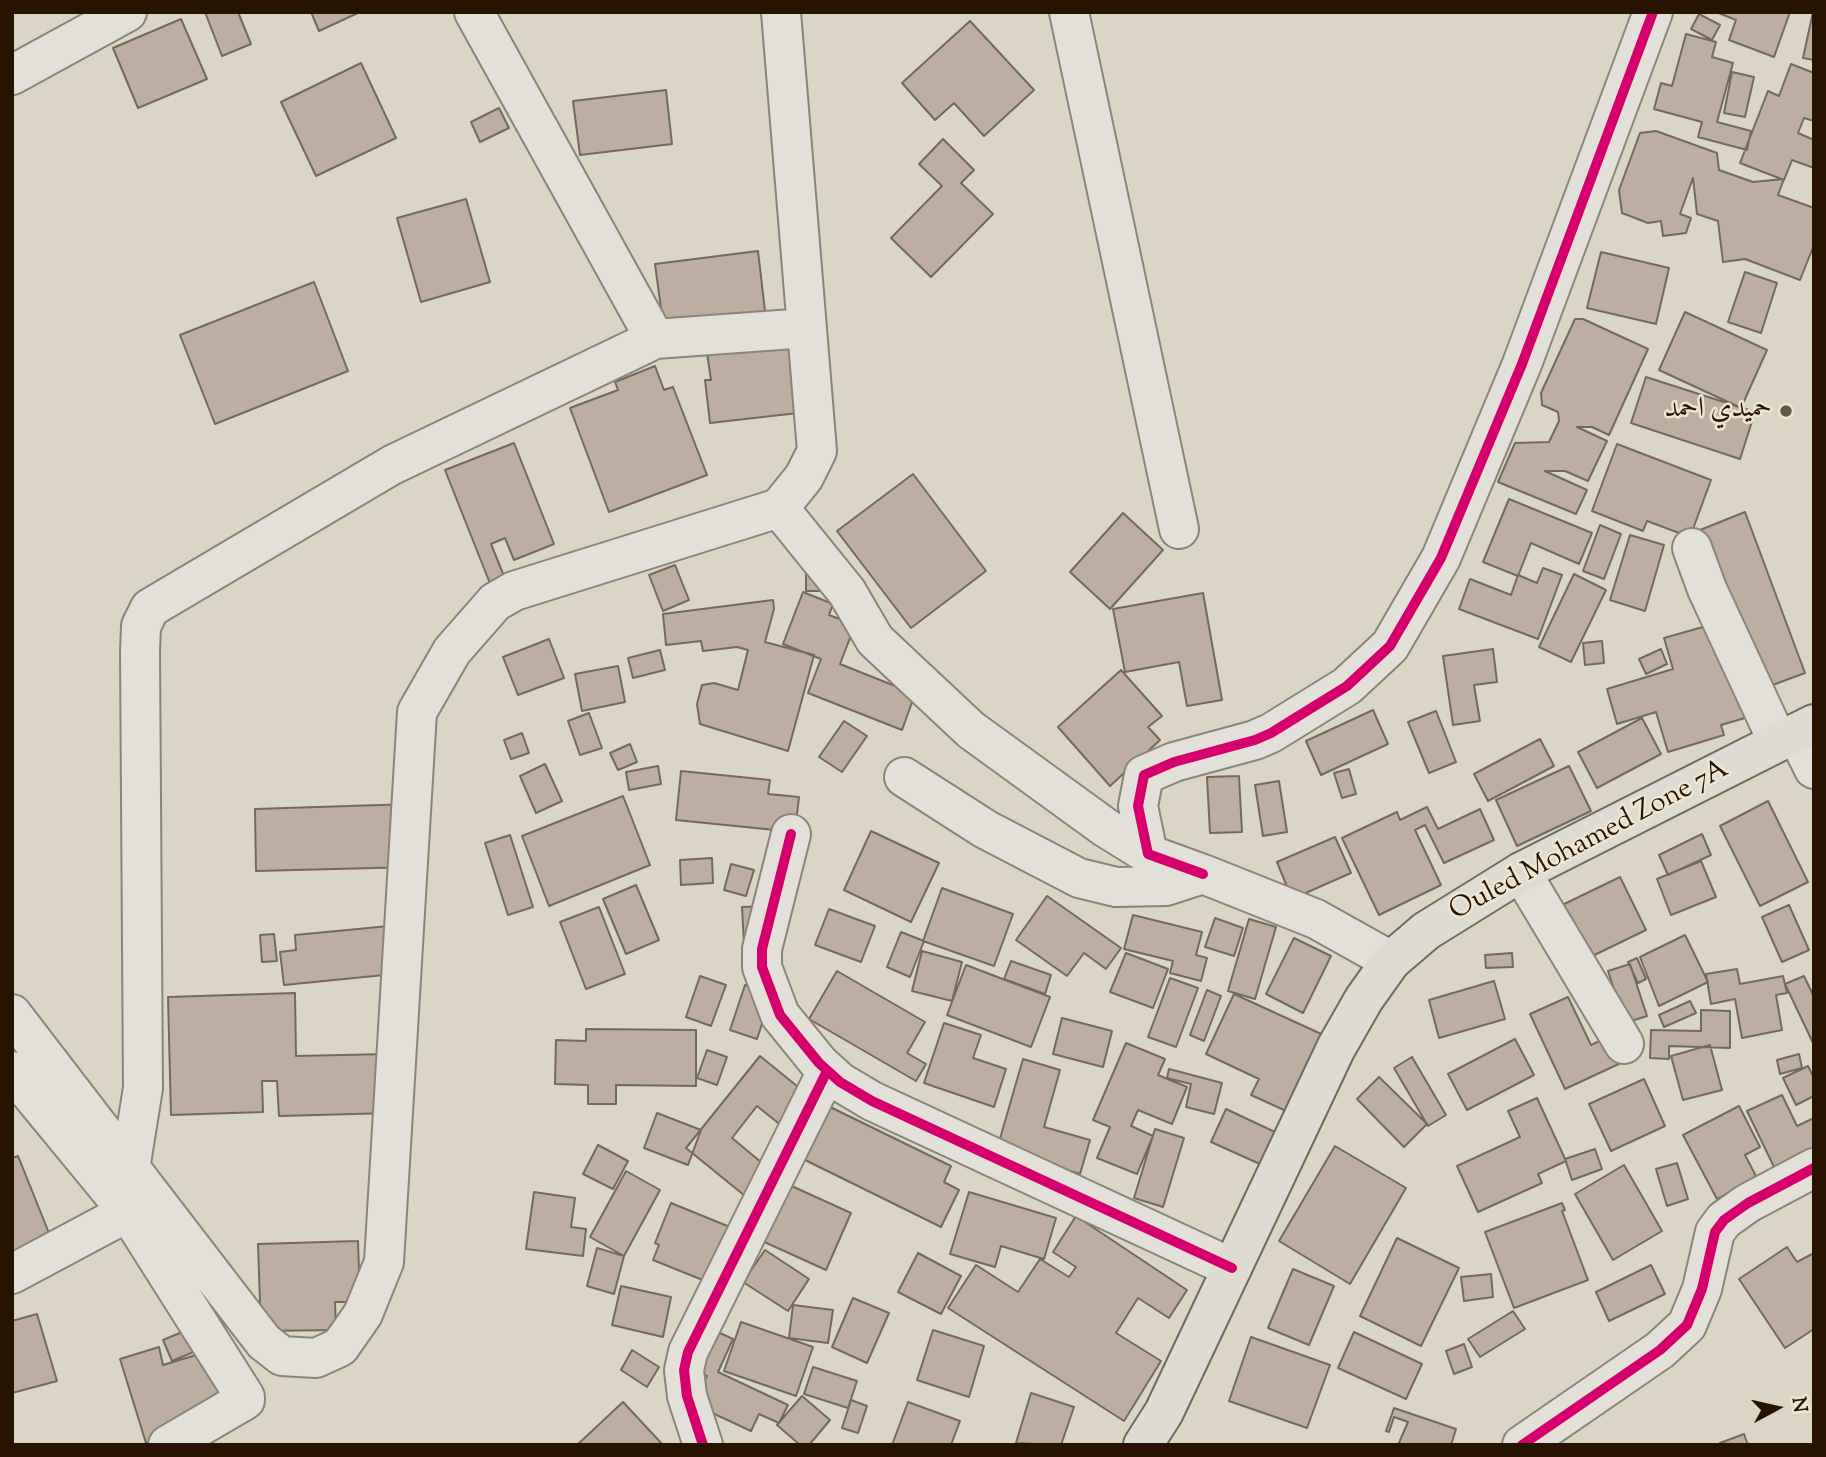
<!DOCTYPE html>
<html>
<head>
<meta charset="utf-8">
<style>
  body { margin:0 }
  #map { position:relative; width:1826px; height:1457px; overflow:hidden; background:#dad5c4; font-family:"Sorts Mill Goudy",serif }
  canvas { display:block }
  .frame { position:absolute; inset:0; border:14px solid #281300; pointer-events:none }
  .north { position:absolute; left:1742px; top:1373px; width:70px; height:70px; -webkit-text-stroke:5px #ece6d3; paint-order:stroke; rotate:82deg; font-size:19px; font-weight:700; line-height:28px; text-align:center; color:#281300 }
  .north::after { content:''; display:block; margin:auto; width:24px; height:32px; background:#281300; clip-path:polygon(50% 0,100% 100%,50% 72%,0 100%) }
</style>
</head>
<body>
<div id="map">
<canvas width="1826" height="1457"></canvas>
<div class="frame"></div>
<div class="north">N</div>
</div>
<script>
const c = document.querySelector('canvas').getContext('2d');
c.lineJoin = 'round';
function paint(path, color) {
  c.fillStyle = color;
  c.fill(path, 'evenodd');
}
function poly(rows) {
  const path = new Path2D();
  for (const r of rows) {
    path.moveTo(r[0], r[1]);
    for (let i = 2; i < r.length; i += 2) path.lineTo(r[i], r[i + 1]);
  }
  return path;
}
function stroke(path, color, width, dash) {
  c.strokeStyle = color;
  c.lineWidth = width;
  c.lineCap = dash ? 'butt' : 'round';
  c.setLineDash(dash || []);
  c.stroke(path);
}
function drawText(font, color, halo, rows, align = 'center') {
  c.font = font + ' "Sorts Mill Goudy",Amiri,serif';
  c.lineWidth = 5;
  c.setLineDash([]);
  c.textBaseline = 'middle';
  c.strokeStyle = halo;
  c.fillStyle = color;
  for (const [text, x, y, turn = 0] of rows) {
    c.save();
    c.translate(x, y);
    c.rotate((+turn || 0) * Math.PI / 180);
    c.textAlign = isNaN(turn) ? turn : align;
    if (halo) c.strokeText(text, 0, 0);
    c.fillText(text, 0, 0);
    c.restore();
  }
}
const building = poly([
  [205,12,238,12,251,44,222,56,205,12],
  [311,12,360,12,319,31,311,12],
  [1716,12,1790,12,1774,57,1729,40,1736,20,1716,12],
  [1813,12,1814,12,1814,60,1803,58,1813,12],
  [1699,14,1720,25,1712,40,1691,29,1699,14],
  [181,19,207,79,138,108,113,48,181,19],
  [970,21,1034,90,984,136,954,103,935,120,902,83,970,21],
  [1686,34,1716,42,1712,57,1733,63,1717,122,1751,131,1747,150,1698,137,1702,122,1654,109,1661,83,1672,86,1686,34],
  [361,63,396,138,316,176,281,102,361,63],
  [1791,64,1814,73,1814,121,1804,118,1798,133,1814,140,1814,168,1792,160,1784,180,1740,163,1768,91,1779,96,1791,64],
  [1732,72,1754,77,1745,117,1724,113,1732,72],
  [666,90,672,144,580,155,573,101,666,90],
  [499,108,509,128,480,142,471,122,499,108],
  [1656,131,1717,153,1719,170,1753,182,1784,179,1778,195,1814,208,1814,245,1800,280,1745,259,1723,262,1718,221,1697,214,1693,178,1680,214,1691,218,1686,233,1663,236,1661,221,1648,223,1622,213,1619,190,1640,133,1656,131],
  [943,139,974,170,961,183,993,214,931,277,891,238,942,186,919,164,943,139],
  [466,199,490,282,421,302,397,218,466,199],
  [758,251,765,311,663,323,655,264,758,251],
  [1601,252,1669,268,1656,324,1587,308,1601,252],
  [1745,272,1777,283,1761,333,1728,322,1745,272],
  [314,282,348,371,215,424,180,335,314,282],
  [1685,312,1767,350,1741,408,1659,370,1685,312],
  [1575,319,1583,319,1648,349,1609,435,1592,427,1577,427,1607,441,1588,481,1565,471,1545,471,1587,490,1576,514,1498,482,1515,443,1549,442,1559,421,1558,412,1542,405,1541,393,1575,319],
  [821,340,798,413,710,423,705,380,711,380,707,353,821,340],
  [655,366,664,390,673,387,707,475,609,512,570,408,618,390,615,382,655,366],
  [1646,377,1755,412,1740,459,1631,423,1646,377],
  [514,443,554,544,514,560,505,538,491,544,506,581,491,586,445,470,514,443],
  [1617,444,1711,480,1690,537,1647,521,1643,531,1592,511,1617,444],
  [913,474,986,571,911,628,837,531,913,474],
  [1509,499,1592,533,1579,564,1531,543,1518,576,1483,562,1509,499],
  [1745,512,1805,673,1759,690,1700,530,1745,512],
  [1123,513,1163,550,1110,609,1070,572,1123,513],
  [1600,525,1621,534,1604,579,1583,571,1600,525],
  [1630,535,1664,545,1645,611,1610,600,1630,535],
  [675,565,689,600,663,611,649,575,675,565],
  [1543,568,1562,575,1538,639,1459,609,1470,579,1511,595,1518,575,1537,583,1543,568],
  [806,571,820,572,819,591,806,591,806,571],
  [1574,574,1606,590,1571,662,1539,647,1574,574],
  [803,592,833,604,829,615,855,625,840,664,915,694,902,730,808,693,821,659,783,644,803,592],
  [1203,593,1222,700,1187,706,1179,662,1125,672,1113,609,1203,593],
  [773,600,774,609,765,642,814,655,788,751,700,724,697,704,702,685,714,683,738,690,748,650,737,647,703,651,701,641,666,645,663,614,773,600],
  [1724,621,1752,716,1721,725,1724,735,1668,752,1656,712,1617,724,1607,689,1673,669,1664,638,1724,621],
  [549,639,564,678,518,695,503,657,549,639],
  [1602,641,1604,663,1585,665,1583,643,1602,641],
  [1493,649,1497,682,1474,685,1480,721,1453,725,1443,656,1493,649],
  [1661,649,1667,664,1646,674,1639,659,1661,649],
  [660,650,665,670,633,678,628,658,660,650],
  [618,666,625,702,582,711,575,674,618,666],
  [1121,670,1162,716,1148,727,1160,740,1110,786,1058,727,1121,670],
  [1373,710,1388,744,1321,775,1306,741,1373,710],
  [1436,711,1456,762,1429,773,1408,722,1436,711],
  [589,713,602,748,580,755,568,721,589,713],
  [1642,718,1661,754,1597,788,1578,752,1642,718],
  [844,721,867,736,842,772,819,757,844,721],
  [522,733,529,753,511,759,504,740,522,733],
  [1540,739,1554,766,1488,801,1474,774,1540,739],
  [630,744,637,762,618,770,610,753,630,744],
  [545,764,562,801,536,813,520,776,545,764],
  [658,766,661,784,629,790,626,772,658,766],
  [1569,766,1591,811,1517,846,1496,800,1569,766],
  [1349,769,1356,794,1342,798,1334,773,1349,769],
  [681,771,770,780,768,794,799,797,795,832,676,820,681,771],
  [1239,776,1242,832,1210,833,1207,777,1239,776],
  [1279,781,1287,832,1263,836,1255,785,1279,781],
  [623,796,650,865,549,906,522,836,623,796],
  [1768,801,1808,882,1760,906,1720,826,1768,801],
  [412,804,414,867,256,871,255,809,412,804],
  [1427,807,1438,829,1480,809,1494,840,1444,863,1425,825,1415,830,1441,885,1379,915,1342,838,1397,812,1400,820,1427,807],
  [871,831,939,863,911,922,844,890,871,831],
  [1702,834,1711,855,1668,875,1659,855,1702,834],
  [510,835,533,907,508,915,485,843,510,835],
  [1335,837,1351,873,1292,899,1277,862,1335,837],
  [712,858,713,883,681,885,680,860,712,858],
  [1701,861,1716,897,1671,915,1657,879,1701,861],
  [731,864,754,870,746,896,724,890,731,864],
  [1620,877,1646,930,1580,962,1554,909,1620,877],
  [636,885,659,940,626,954,603,899,636,885],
  [942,888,1013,914,994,966,923,941,942,888],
  [1047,896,1121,948,1106,969,1084,953,1067,976,1016,940,1047,896],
  [1789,905,1809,950,1782,962,1762,917,1789,905],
  [773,906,744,944,742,907,773,906],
  [599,907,625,974,586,989,560,922,599,907],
  [829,909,875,926,861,962,815,945,829,909],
  [1133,915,1202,932,1196,955,1207,958,1201,981,1170,973,1173,961,1124,949,1133,915],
  [1215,918,1243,928,1234,956,1205,947,1215,918],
  [1249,919,1276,927,1255,999,1228,991,1249,919],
  [389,926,394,974,284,985,280,952,296,950,295,935,389,926],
  [901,932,924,941,910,977,887,967,901,932],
  [274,934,277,961,262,962,260,935,274,934],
  [1685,935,1708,982,1659,1006,1640,957,1685,935],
  [1294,938,1331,956,1303,1013,1266,994,1294,938],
  [922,951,962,962,952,1001,912,991,922,951],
  [1126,953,1168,969,1153,1008,1110,992,1126,953],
  [1512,953,1513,967,1486,968,1485,955,1512,953],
  [1637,958,1646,979,1638,983,1628,962,1637,958],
  [1011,961,1051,975,1045,994,1004,979,1011,961],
  [1630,964,1647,1016,1625,1023,1608,971,1630,964],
  [966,965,1050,997,1031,1047,947,1015,966,965],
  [1737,969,1740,984,1783,976,1787,993,1776,995,1782,1030,1742,1038,1735,999,1711,1004,1706,974,1737,969],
  [837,971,925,1022,907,1053,926,1064,916,1081,809,1019,837,971],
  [700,976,726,985,711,1026,686,1017,700,976],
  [1804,976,1814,997,1813,1043,1785,984,1804,976],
  [1170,978,1198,988,1176,1047,1148,1037,1170,978],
  [1494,981,1505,1019,1439,1038,1429,1000,1494,981],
  [745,985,772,994,757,1039,730,1030,745,985],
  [1207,990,1221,996,1204,1041,1190,1035,1207,990],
  [295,993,296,1056,389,1054,391,1113,279,1116,277,1081,262,1081,263,1112,171,1115,168,997,295,993],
  [1234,994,1330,1038,1295,1115,1251,1095,1259,1079,1206,1054,1234,994],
  [1568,997,1591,1045,1608,1037,1621,1063,1565,1089,1530,1014,1568,997],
  [1690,1001,1696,1013,1664,1027,1659,1015,1690,1001],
  [1701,1010,1730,1011,1730,1048,1669,1046,1669,1059,1650,1058,1651,1030,1701,1031,1701,1010],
  [1062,1018,1112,1031,1103,1067,1053,1054,1062,1018],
  [944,1023,981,1035,973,1058,1006,1069,994,1107,924,1083,944,1023],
  [586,1029,696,1030,696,1086,616,1085,616,1104,588,1104,588,1085,555,1084,556,1040,586,1041,586,1029],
  [1515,1039,1534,1075,1467,1110,1448,1074,1515,1039],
  [1126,1043,1165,1059,1158,1075,1187,1087,1172,1124,1138,1110,1131,1126,1153,1136,1137,1174,1097,1158,1110,1127,1093,1120,1126,1043],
  [1710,1045,1722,1090,1683,1100,1671,1056,1710,1045],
  [707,1050,727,1057,717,1085,697,1078,707,1050],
  [1799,1054,1802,1068,1780,1074,1777,1060,1799,1054],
  [760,1056,819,1104,793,1135,757,1106,732,1138,773,1172,750,1200,686,1148,760,1056],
  [1412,1057,1446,1115,1428,1126,1394,1068,1412,1057],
  [1023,1059,1060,1070,1044,1127,1090,1140,1080,1174,997,1149,1023,1059],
  [1808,1066,1814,1078,1814,1096,1796,1105,1783,1078,1808,1066],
  [1169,1069,1222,1083,1214,1114,1186,1107,1191,1084,1167,1078,1169,1069],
  [1379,1077,1427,1124,1404,1147,1357,1099,1379,1077],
  [1644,1079,1665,1126,1611,1151,1589,1104,1644,1079],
  [1782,1095,1797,1126,1814,1118,1814,1151,1775,1169,1747,1111,1782,1095],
  [1537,1098,1566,1161,1538,1174,1542,1183,1478,1212,1457,1166,1520,1137,1508,1111,1537,1098],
  [826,1105,951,1166,944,1182,959,1190,941,1227,801,1158,826,1105],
  [1739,1106,1760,1147,1745,1155,1757,1178,1717,1199,1683,1135,1739,1106],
  [1226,1109,1275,1132,1260,1164,1211,1142,1226,1109],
  [657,1113,701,1130,688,1165,644,1148,657,1113],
  [1155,1129,1184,1138,1163,1207,1134,1198,1155,1129],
  [598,1145,628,1161,613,1189,583,1174,598,1145],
  [1335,1146,1406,1188,1350,1284,1279,1241,1335,1146],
  [1595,1149,1602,1169,1572,1180,1565,1159,1595,1149],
  [18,1156,53,1243,12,1259,12,1158,18,1156],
  [1677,1163,1688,1199,1667,1206,1656,1169,1677,1163],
  [1624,1165,1662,1231,1613,1260,1575,1194,1624,1165],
  [626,1171,660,1190,624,1256,590,1237,626,1171],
  [785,1183,851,1213,826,1270,760,1240,785,1183],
  [534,1192,575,1198,571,1227,586,1229,583,1256,526,1249,534,1192],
  [969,1192,1056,1218,1044,1259,1001,1246,995,1267,950,1254,969,1192],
  [671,1203,752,1236,730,1291,653,1260,659,1245,655,1243,671,1203],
  [1562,1203,1565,1210,1562,1211,1588,1280,1514,1308,1485,1232,1562,1203],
  [1076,1216,1187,1290,1169,1318,1138,1298,1116,1333,1161,1361,1124,1421,948,1308,976,1265,1018,1292,1040,1259,1069,1277,1076,1267,1053,1252,1076,1216],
  [1397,1238,1459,1268,1421,1346,1360,1316,1397,1238],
  [358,1241,360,1302,335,1302,336,1330,261,1331,258,1244,358,1241],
  [1787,1247,1797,1262,1814,1253,1814,1329,1785,1348,1739,1279,1787,1247],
  [597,1248,624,1256,614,1294,587,1286,597,1248],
  [765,1250,809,1279,788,1311,743,1282,765,1250],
  [918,1253,961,1276,941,1314,898,1292,918,1253],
  [1651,1265,1665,1294,1609,1321,1596,1292,1651,1265],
  [1293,1269,1334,1286,1309,1345,1268,1328,1293,1269],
  [1491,1274,1493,1297,1464,1301,1461,1277,1491,1274],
  [621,1286,671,1297,663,1337,612,1325,621,1286],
  [853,1298,889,1313,867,1363,832,1347,853,1298],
  [793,1305,833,1310,828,1343,789,1338,793,1305],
  [1513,1311,1525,1329,1480,1357,1468,1339,1513,1311],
  [37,1314,57,1381,12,1393,12,1321,37,1314],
  [741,1322,813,1347,796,1396,724,1371,741,1322],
  [199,1325,208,1346,172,1361,163,1340,199,1325],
  [709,1328,733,1339,718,1372,788,1405,779,1423,759,1414,751,1431,693,1404,707,1376,691,1368,709,1328],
  [933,1330,984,1346,969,1397,917,1380,933,1330],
  [1354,1332,1422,1364,1406,1399,1338,1368,1354,1332],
  [1251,1337,1330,1365,1307,1428,1229,1401,1251,1337],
  [1464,1344,1472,1367,1454,1374,1446,1351,1464,1344],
  [159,1347,163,1365,223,1347,243,1413,146,1443,120,1359,159,1347],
  [632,1350,659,1367,647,1387,621,1370,632,1350],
  [813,1367,857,1381,848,1408,804,1394,813,1367],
  [1031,1393,1074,1407,1061,1445,1016,1443,1031,1393],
  [802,1396,830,1420,809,1445,800,1445,777,1425,802,1396],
  [851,1400,867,1406,858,1433,842,1428,851,1400],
  [623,1402,663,1445,577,1445,623,1402],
  [908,1402,960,1421,951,1445,892,1445,908,1402],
  [1394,1408,1456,1429,1451,1445,1398,1445,1408,1422,1394,1417,1389,1432,1386,1431,1394,1408],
  [1744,1434,1748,1445,1720,1443,1744,1434]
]);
paint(building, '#beaea1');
stroke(building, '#716b5f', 2);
const minor = poly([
  [474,12,655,339],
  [1069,12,1179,529],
  [12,75,127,12],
  [779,508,847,592,875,640,971,730,1106,828,1148,854],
  [1692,548,1707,589,1778,742],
  [1796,733,1814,769],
  [904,777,985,829,1079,878,1116,887,1166,886,1203,874,1316,919,1391,961],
  [791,834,762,949,762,967,780,1015,819,1063,840,1082,872,1101,1232,1268],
  [1521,872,1624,1044],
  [1203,874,1148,854,1138,806,1144,775,1174,762,1255,740,1271,733,1347,686,1390,646,1441,558,1522,364,1653,12],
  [12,1014,264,1342,282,1356,316,1358,340,1347,363,1314,384,1262,417,712,452,651,495,602,514,591,779,508,804,477,817,451,781,12],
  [12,1071,128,1212,245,1397,245,1400,168,1445],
  [130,1169,143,1088,140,652,141,626,150,608,392,465,655,339,807,328],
  [12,1274,128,1212],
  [703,1445,687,1396,684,1370,688,1352,827,1071],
  [1522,1445,1660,1350,1687,1325,1702,1289,1715,1232,1724,1220,1748,1203,1814,1168]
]);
const major = poly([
  [1143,1445,1164,1412,1336,1048,1364,999,1391,961,1426,931,1521,872,1814,724]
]);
stroke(minor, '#8a8579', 42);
stroke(major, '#716b5f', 42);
stroke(minor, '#e2e0d8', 38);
stroke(major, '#dddbd2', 38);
stroke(poly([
  [791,834,762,949,762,967,780,1015,819,1063,840,1082,872,1101,1232,1268],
  [1203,874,1148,854,1138,806,1144,775,1174,762,1255,740,1271,733,1347,686,1390,646,1441,558,1522,364,1653,12],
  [703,1445,687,1396,684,1370,688,1352,827,1071],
  [1522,1445,1660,1350,1687,1325,1702,1289,1715,1232,1724,1220,1748,1203,1814,1168]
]), '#d6006c', 10);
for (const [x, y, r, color] of [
  [1786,411,7,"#665745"]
]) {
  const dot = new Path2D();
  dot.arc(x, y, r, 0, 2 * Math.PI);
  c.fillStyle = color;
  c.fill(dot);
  stroke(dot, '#ece6d3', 2.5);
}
drawText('28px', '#281300', '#ece6d3', [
  ["حميدي احمد",1772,411]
], 'right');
drawText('28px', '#281300', '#ece6d3', [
  ["Ouled Mohamed Zone 7A",1590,842,-28]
]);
</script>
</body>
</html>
